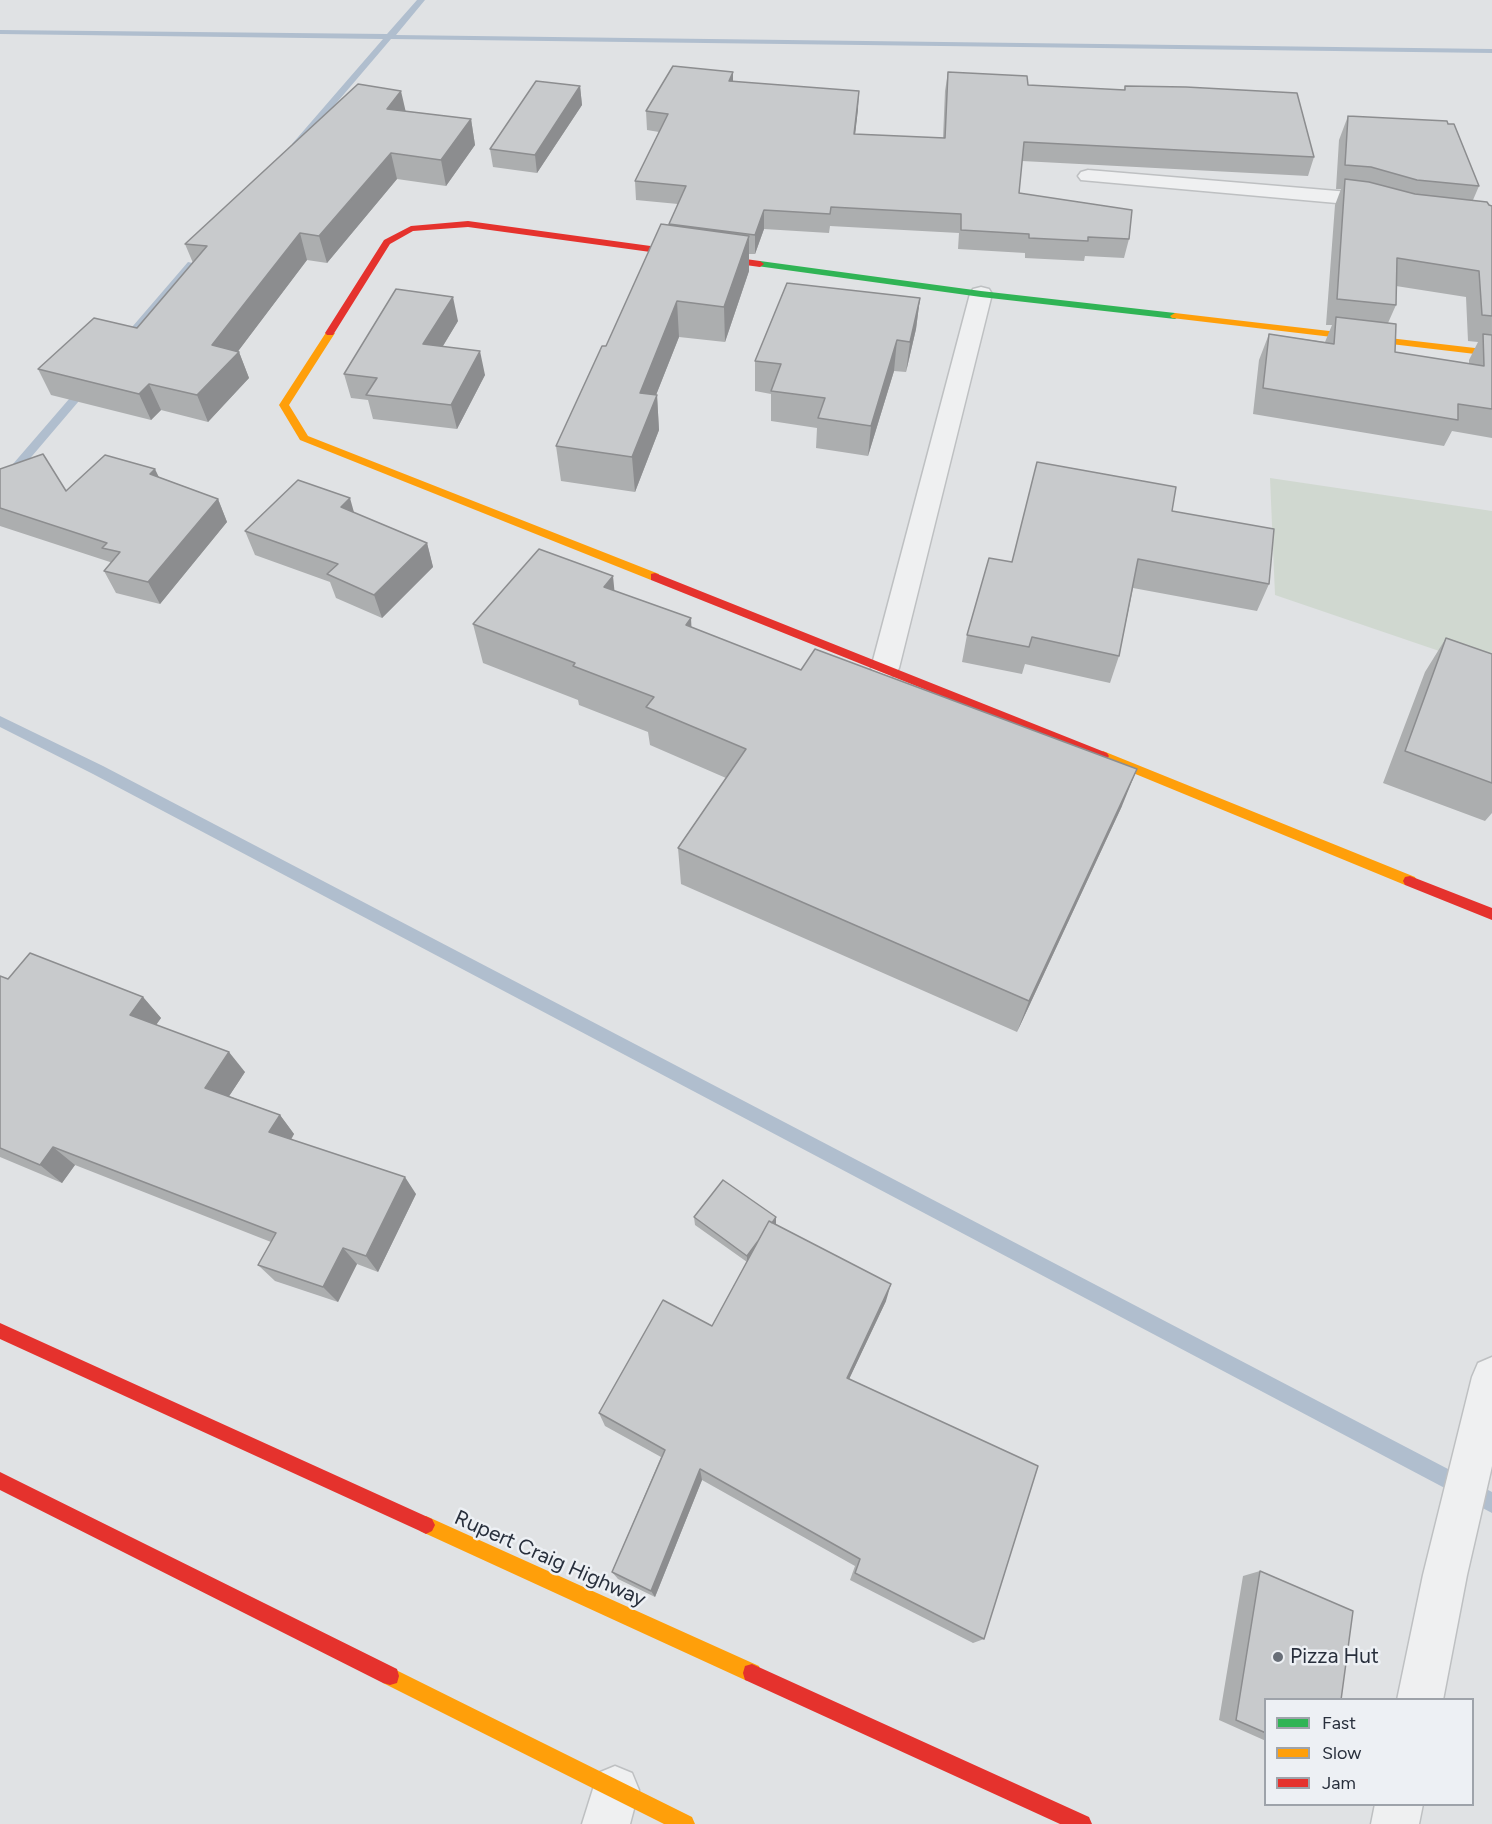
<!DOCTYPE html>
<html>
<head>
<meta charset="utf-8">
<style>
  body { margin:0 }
  #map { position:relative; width:1492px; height:1824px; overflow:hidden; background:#e0e2e4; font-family:Figtree,sans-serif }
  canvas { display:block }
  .legend { position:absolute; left:1264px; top:1698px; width:210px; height:108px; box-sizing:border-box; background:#edf0f4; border:2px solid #9ea3aa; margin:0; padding:8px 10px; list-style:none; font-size:18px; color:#282f3c }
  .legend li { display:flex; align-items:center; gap:12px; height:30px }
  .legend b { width:30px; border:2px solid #9ea3aa }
</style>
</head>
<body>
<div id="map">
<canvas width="1492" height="1824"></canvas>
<ul class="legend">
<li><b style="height:8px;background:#30b455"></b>Fast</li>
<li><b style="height:8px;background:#ff9f0a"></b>Slow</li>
<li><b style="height:8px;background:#e5322d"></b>Jam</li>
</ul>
</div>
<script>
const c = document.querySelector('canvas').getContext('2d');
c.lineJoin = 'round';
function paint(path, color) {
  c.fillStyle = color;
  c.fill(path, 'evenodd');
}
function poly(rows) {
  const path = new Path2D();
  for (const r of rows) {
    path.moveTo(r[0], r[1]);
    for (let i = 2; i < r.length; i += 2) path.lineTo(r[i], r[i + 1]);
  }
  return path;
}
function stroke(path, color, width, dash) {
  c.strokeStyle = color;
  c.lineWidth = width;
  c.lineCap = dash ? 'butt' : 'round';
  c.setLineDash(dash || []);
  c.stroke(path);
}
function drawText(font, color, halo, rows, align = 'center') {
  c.font = font + ' Figtree,sans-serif';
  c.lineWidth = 5;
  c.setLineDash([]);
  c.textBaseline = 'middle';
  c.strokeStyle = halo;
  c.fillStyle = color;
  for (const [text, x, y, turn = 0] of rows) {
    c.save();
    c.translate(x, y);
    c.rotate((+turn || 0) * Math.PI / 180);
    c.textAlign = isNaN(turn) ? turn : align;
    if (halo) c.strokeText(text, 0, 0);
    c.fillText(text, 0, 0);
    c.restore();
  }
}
paint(poly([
  [1270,478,1492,511,1492,669,1275,595]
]), '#d0d8d0');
paint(poly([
  [417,0,425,0,396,35,1492,49,1492,53,391,39,298,148,295,149,292,148,292,144,383,39,0,34,0,30,387,34,417,0],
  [188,262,197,264,128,345,120,345,120,341,188,262],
  [86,383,91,386,90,388,4,489,0,490,0,479,82,384,86,383],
  [0,716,103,766,1492,1492,1492,1513,93,774,0,727,0,716]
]), '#b0bece');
const street = poly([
  [1088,170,1361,193,1388,201,1391,205,1388,209,1381,211,1359,205,1081,180,1078,176,1081,172,1088,170],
  [981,287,989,289,992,294,899,668,895,675,885,679,875,675,871,668,970,294,973,289,981,287],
  [1492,1357,1492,1466,1467,1575,1443,1700,1397,1700,1423,1575,1472,1377,1478,1363,1492,1357],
  [615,1766,632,1773,639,1790,630,1824,582,1824,598,1773,615,1766],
  [1375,1804,1423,1804,1419,1824,1371,1824,1375,1804]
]);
stroke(street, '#bec0c2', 3);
paint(street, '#eff0f1');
paint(poly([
  [760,261,981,291,1175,313,1180,316,1175,319,981,297,757,266,756,264,760,261]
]), '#30b455');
paint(poly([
  [1175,313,1492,350,1492,356,1172,318,1170,316,1175,313],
  [327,331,335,333,289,405,308,436,659,574,659,580,651,580,300,440,279,405,327,331],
  [1103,751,1415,877,1417,881,1415,885,1405,885,1099,759,1097,756,1103,751],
  [426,1516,759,1666,761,1673,759,1680,752,1682,745,1680,420,1531,417,1525,420,1519,426,1516],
  [390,1667,692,1817,695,1824,664,1824,383,1683,381,1676,383,1669,390,1667]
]), '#ff9f0a');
paint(poly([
  [468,221,760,261,764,264,760,267,468,227,413,231,390,244,333,335,327,335,325,333,384,240,411,226,468,221],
  [655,573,1107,753,1109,756,1107,759,1099,759,651,580,651,574,655,573],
  [1410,876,1492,908,1492,920,1405,885,1403,881,1405,877,1410,876],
  [0,1323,432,1519,435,1525,432,1531,426,1534,420,1531,0,1339,0,1323],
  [0,1472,397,1669,399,1676,397,1683,390,1685,383,1683,0,1490,0,1472],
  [752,1664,1089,1817,1092,1824,1060,1824,745,1680,743,1673,745,1666,752,1664]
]), '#e5322d');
paint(poly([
  [948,72,1028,85,1124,90,1125,86,1314,157,1308,176,1022,161,1019,193,1129,239,1124,258,1085,256,1084,261,1025,258,1025,253,958,249,959,233,830,226,829,233,764,229,755,254,749,254,749,271,725,342,679,337,656,395,657,395,659,430,635,492,561,481,556,446,606,346,669,225,678,204,636,200,635,181,659,132,647,130,646,111,733,82,858,109,855,134,943,138,945,91],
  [580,86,582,105,537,173,493,167,490,149],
  [405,111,471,119,475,145,446,186,397,179,327,263,307,260,238,351,239,352,249,378,208,422,161,410,151,420,51,395,38,369,137,328,193,263,185,244],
  [1348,116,1479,186,1473,200,1492,206,1492,438,1452,431,1444,446,1253,414,1259,360,1269,334,1325,342,1332,325,1326,325,1335,205,1341,189,1336,189,1339,140],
  [1396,286,1466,297,1468,341,1478,342,1469,360,1469,364,1395,352,1388,323,1396,305],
  [920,298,916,329,906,372,894,371,868,456,816,448,817,428,771,421,771,394,755,391,755,361],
  [458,321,443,346,485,375,457,429,373,419,368,400,351,398,344,374],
  [0,469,66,491,159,477,218,499,227,522,160,604,116,593,104,571,111,563,110,562,0,526],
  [1172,511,1269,584,1257,611,1133,588,1119,656,1110,683,1025,664,1022,674,962,662,967,635,1012,562],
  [354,513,427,543,433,567,382,618,336,598,330,582,255,555,245,531],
  [614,591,691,618,691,627,1122,806,1017,1032,681,884,678,848,726,778,650,745,648,732,579,705,578,700,483,663,473,624],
  [1446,638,1492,654,1492,813,1485,821,1383,783,1425,672],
  [0,976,8,979,143,997,161,1018,156,1025,245,1072,229,1096,280,1115,294,1134,291,1140,416,1194,378,1272,357,1264,338,1302,275,1281,258,1265,271,1242,75,1165,62,1183,0,1157],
  [694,1217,776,1225,886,1301,849,1379,984,1639,973,1643,850,1580,855,1566,702,1480,655,1597,618,1579,612,1572,661,1457,605,1426,599,1413,712,1326,747,1262,695,1225],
  [1260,1571,1266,1700,1266,1741,1219,1720,1243,1576]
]), '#acaeaf');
paint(poly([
  [733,72,733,91,729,81],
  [580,86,582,105,537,173,535,155],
  [401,91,407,117,387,109],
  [859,91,858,109,853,153,854,134],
  [471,119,475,145,446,186,441,160],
  [391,153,397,179,327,263,319,236],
  [764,210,764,229,755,254,755,235],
  [300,233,307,260,233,358,239,352,249,378,208,422,197,395,212,345],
  [749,236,749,271,725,342,724,307],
  [453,297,458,321,429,369,423,344],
  [920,298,916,329,906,372,910,342],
  [677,301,679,337,643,428,640,393],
  [897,340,894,371,868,456,871,426],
  [480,351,485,375,457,429,451,405],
  [149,384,161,410,151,420,139,394],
  [657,395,659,430,635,492,632,457],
  [155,469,166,492,150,474],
  [350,498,357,523,341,507],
  [218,499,227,522,160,604,148,582],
  [427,543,433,567,382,618,374,595],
  [613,576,617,616,604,587],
  [691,618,693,657,686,625],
  [1137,769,1122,806,1017,1032,1029,1001],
  [143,997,161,1018,148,1036,130,1015],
  [229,1052,245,1072,222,1107,205,1088],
  [280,1115,294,1134,284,1151,269,1132],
  [53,1147,75,1165,62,1183,40,1165],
  [405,1177,416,1194,378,1272,366,1256],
  [776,1217,776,1225,747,1263,747,1256],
  [343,1248,357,1264,338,1302,323,1287],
  [891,1284,886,1301,843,1392,847,1378],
  [700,1469,702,1480,655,1597,651,1591]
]), '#8c8d8f');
const building = poly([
  [673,66,733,72,729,81,859,91,854,134,945,138,948,72,1027,76,1028,85,1125,90,1125,86,1186,87,1297,93,1314,157,1024,142,1019,193,1132,210,1129,239,1088,237,1088,241,1029,238,1029,234,961,230,961,214,831,207,830,214,764,210,755,235,669,224,686,186,635,181,668,114,646,111,673,66],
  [536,81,580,86,535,155,490,149,536,81],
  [358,84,401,91,387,109,471,119,441,160,391,153,319,236,300,233,212,345,239,352,197,395,149,384,139,394,38,369,94,318,137,328,207,246,185,244,358,84],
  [1348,116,1447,121,1448,124,1454,124,1479,186,1417,180,1371,167,1345,165,1348,116],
  [1345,179,1369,182,1415,194,1487,202,1489,205,1492,206,1492,316,1482,315,1479,271,1397,258,1396,305,1337,299,1345,179],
  [661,224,749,236,724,307,677,301,640,393,657,395,632,457,556,446,602,346,606,346,661,224],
  [787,283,920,298,910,342,897,340,871,426,818,418,825,398,771,391,781,364,755,361,787,283],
  [396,289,453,297,423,344,480,351,451,405,366,395,377,378,344,374,396,289],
  [1336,317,1396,324,1395,352,1484,366,1483,334,1492,335,1492,409,1458,404,1458,420,1263,388,1269,334,1334,344,1336,317],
  [43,454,66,491,105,455,155,469,150,474,218,499,148,582,104,571,120,552,102,548,107,543,0,508,0,469,43,454],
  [1037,462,1176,487,1172,511,1274,529,1269,584,1138,559,1119,656,1032,637,1029,647,967,635,989,558,1012,562,1037,462],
  [298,480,350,498,341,507,427,543,374,595,327,574,338,564,245,531,298,480],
  [539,549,613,576,604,587,691,618,686,625,801,670,815,649,1137,769,1029,1001,678,848,746,749,646,707,654,697,573,666,575,663,473,624,539,549],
  [1446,638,1492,654,1492,783,1405,751,1446,638],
  [30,953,143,997,130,1015,229,1052,205,1088,280,1115,269,1132,405,1177,366,1256,343,1248,323,1287,258,1265,276,1233,53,1147,40,1165,0,1148,0,976,8,979,30,953],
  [723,1180,776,1217,772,1223,769,1221,758,1241,747,1256,694,1217,723,1180],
  [769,1221,891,1284,847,1378,1038,1466,984,1639,855,1573,860,1559,700,1469,651,1591,612,1572,665,1450,599,1413,663,1300,712,1326,769,1221],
  [1260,1571,1353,1611,1341,1700,1266,1700,1266,1733,1236,1720,1260,1571]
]);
paint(building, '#c8cacc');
stroke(building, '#8c8d8f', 1.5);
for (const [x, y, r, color] of [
  [1278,1657,6,"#686e77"]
]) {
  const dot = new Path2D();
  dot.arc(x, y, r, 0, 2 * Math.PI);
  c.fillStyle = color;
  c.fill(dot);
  stroke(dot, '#edf0f4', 2);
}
drawText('21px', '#282f3c', '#edf0f4', [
  ["Rupert Craig Highway",550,1559,24]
]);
drawText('21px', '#282f3c', '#edf0f4', [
  ["Pizza Hut",1290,1657]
], 'left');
</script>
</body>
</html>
